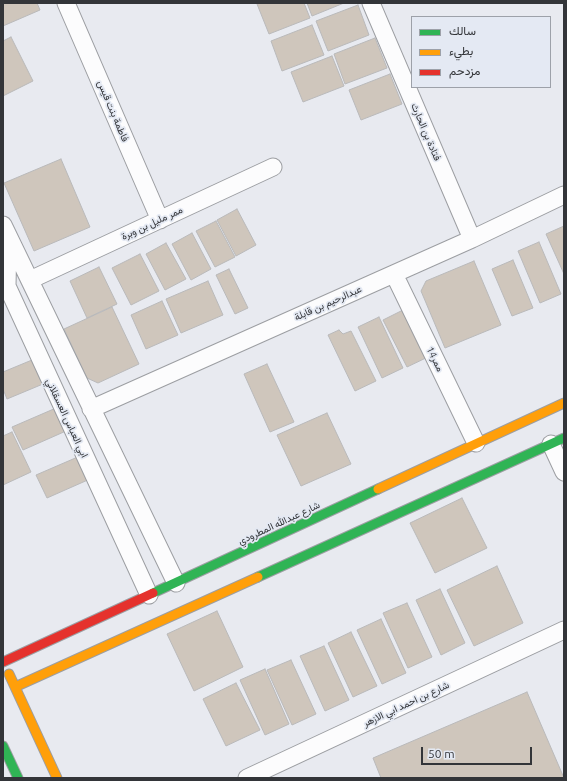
<!DOCTYPE html>
<html>
<head>
<meta charset="utf-8">
<style>
  body { margin:0 }
  #map { position:relative; width:567px; height:781px; overflow:hidden; background:#e8eaf0; font-family:Ubuntu,Vazirmatn,sans-serif }
  canvas { display:block }
  .frame { position:absolute; inset:0; border:4px solid #333539; pointer-events:none }
  .legend { position:absolute; left:411px; top:16px; width:140px; height:72px; box-sizing:border-box; background:#e4e9f3; border:1px solid #9da1a9; margin:0; padding:5px 7px; list-style:none; font-size:12px; color:#333539 }
  .legend li { display:flex; align-items:center; gap:8px; height:20px }
  .legend b { width:20px; border:1px solid #9da1a9 }
  .scale { position:absolute; left:421px; top:747px; width:111px; height:18px; box-sizing:border-box; border:2px solid #333539; border-top:0; padding-left:5px; font-size:12px; line-height:14px; white-space:nowrap; color:#333539; -webkit-text-stroke:3px #e4e9f3; paint-order:stroke }
</style>
</head>
<body>
<div id="map">
<canvas width="567" height="781"></canvas>
<div class="frame"></div>
<ul class="legend">
<li><b style="height:5px;background:#30b455"></b>سالك</li>
<li><b style="height:5px;background:#ff9f0a"></b>بطيء</li>
<li><b style="height:5px;background:#e5322d"></b>مزدحم</li>
</ul>
<div class="scale">50 m</div>
</div>
<script>
const c = document.querySelector('canvas').getContext('2d');
c.lineJoin = 'round';
function paint(path, color) {
  c.fillStyle = color;
  c.fill(path, 'evenodd');
}
function poly(rows) {
  const path = new Path2D();
  for (const r of rows) {
    path.moveTo(r[0], r[1]);
    for (let i = 2; i < r.length; i += 2) path.lineTo(r[i], r[i + 1]);
  }
  return path;
}
function stroke(path, color, width, dash) {
  c.strokeStyle = color;
  c.lineWidth = width;
  c.lineCap = dash ? 'butt' : 'round';
  c.setLineDash(dash || []);
  c.stroke(path);
}
function drawText(font, color, halo, rows, align = 'center') {
  c.font = font + ' Ubuntu,Vazirmatn,sans-serif';
  c.lineWidth = 3.5;
  c.setLineDash([]);
  c.textBaseline = 'middle';
  c.strokeStyle = halo;
  c.fillStyle = color;
  for (const [text, x, y, turn = 0] of rows) {
    c.save();
    c.translate(x, y);
    c.rotate((+turn || 0) * Math.PI / 180);
    c.textAlign = isNaN(turn) ? turn : align;
    if (halo) c.strokeText(text, 0, 0);
    c.fillText(text, 0, 0);
    c.restore();
  }
}
const building = poly([
  [3,3,37,3,40,10,3,26,3,3],
  [261,3,304,3,310,18,269,34,257,4,261,3],
  [307,3,344,3,312,16,307,3],
  [358,5,369,35,328,51,316,21,358,5],
  [312,25,324,55,282,71,271,41,312,25],
  [11,37,33,81,3,96,3,41,11,37],
  [375,38,387,68,345,84,334,54,375,38],
  [332,56,344,86,303,102,291,72,332,56],
  [390,74,402,104,361,120,349,90,390,74],
  [61,159,90,227,34,251,4,183,61,159],
  [237,209,256,245,236,256,217,220,237,209],
  [216,221,235,257,215,267,196,231,216,221],
  [564,226,564,274,546,234,564,226],
  [192,233,211,269,191,280,172,244,192,233],
  [539,242,561,294,540,303,518,251,539,242],
  [166,243,186,279,165,290,146,254,166,243],
  [140,254,159,291,131,305,112,268,140,254],
  [513,260,533,308,512,316,492,269,513,260],
  [474,261,501,325,445,348,421,291,426,281,474,261],
  [99,267,117,304,87,318,70,281,99,267],
  [229,269,248,308,235,314,216,275,229,269],
  [208,281,223,315,181,333,166,299,208,281],
  [162,301,178,335,146,349,131,315,162,301],
  [112,307,139,364,98,383,87,378,64,329,112,307],
  [407,308,430,356,407,367,383,320,407,308],
  [379,317,403,368,382,378,358,327,379,317],
  [339,330,343,334,351,331,376,381,355,391,328,335,339,330],
  [32,360,43,384,7,399,3,389,3,372,32,360],
  [267,364,294,422,270,432,244,374,267,364],
  [56,408,66,431,23,450,12,427,56,408],
  [327,413,351,464,301,486,277,435,327,413],
  [12,432,31,472,3,485,3,436,12,432],
  [80,456,90,479,47,498,36,475,80,456],
  [462,498,487,548,435,573,410,523,462,498],
  [497,566,523,623,474,646,447,590,497,566],
  [440,589,465,643,441,655,416,600,440,589],
  [407,603,432,657,408,668,383,613,407,603],
  [217,611,243,667,194,691,167,634,217,611],
  [381,619,406,673,382,684,357,630,381,619],
  [351,632,377,686,353,697,328,643,351,632],
  [324,646,349,700,325,711,300,656,324,646],
  [291,660,316,714,292,725,267,670,291,660],
  [265,669,289,724,265,735,240,680,265,669],
  [236,683,260,730,226,746,203,699,236,683],
  [527,692,564,778,381,778,373,758,527,692]
]);
paint(building, '#cfc6bc');
stroke(building, '#b9b9ba', 1);
const street = poly([
  [66,3,160,220],
  [371,3,472,239],
  [3,225,176,583],
  [8,239,7,286,149,595],
  [394,274,476,443],
  [30,280,273,167],
  [91,409,472,239,564,195],
  [551,444,564,472],
  [247,778,564,630]
]);
const fast = poly([
  [258,577,564,438],
  [153,593,378,489],
  [3,746,18,778]
]);
const slow = poly([
  [378,489,564,403],
  [9,674,57,778],
  [15,687,258,577]
]);
const jam = poly([
  [3,662,153,593]
]);
stroke(street, '#9c9ea2', 19);
stroke(fast, '#9c9ea2', 11);
stroke(slow, '#9c9ea2', 11);
stroke(jam, '#9c9ea2', 11);
stroke(street, '#fcfcfd', 17);
stroke(fast, '#30b455', 9);
stroke(slow, '#ff9f0a', 9);
stroke(jam, '#e5322d', 9);
drawText('10px', '#333539', '#e4e9f3', [
  ["فاطمة بنت قيس",113,111,67],
  ["فتادة بن الحارث",426,132,67],
  ["ممر مليل بن وبرة",152,223,-25],
  ["عبدالرحيم بن قابلة",328,303,-24],
  ["ممر14",435,359,64],
  ["ابي العباس العسقلاني",67,418,65],
  ["شارع عبدالله المطرودي",279,523,-25],
  ["شارع بن احمد ابي الازهر",406,704,-25]
]);
</script>
</body>
</html>
